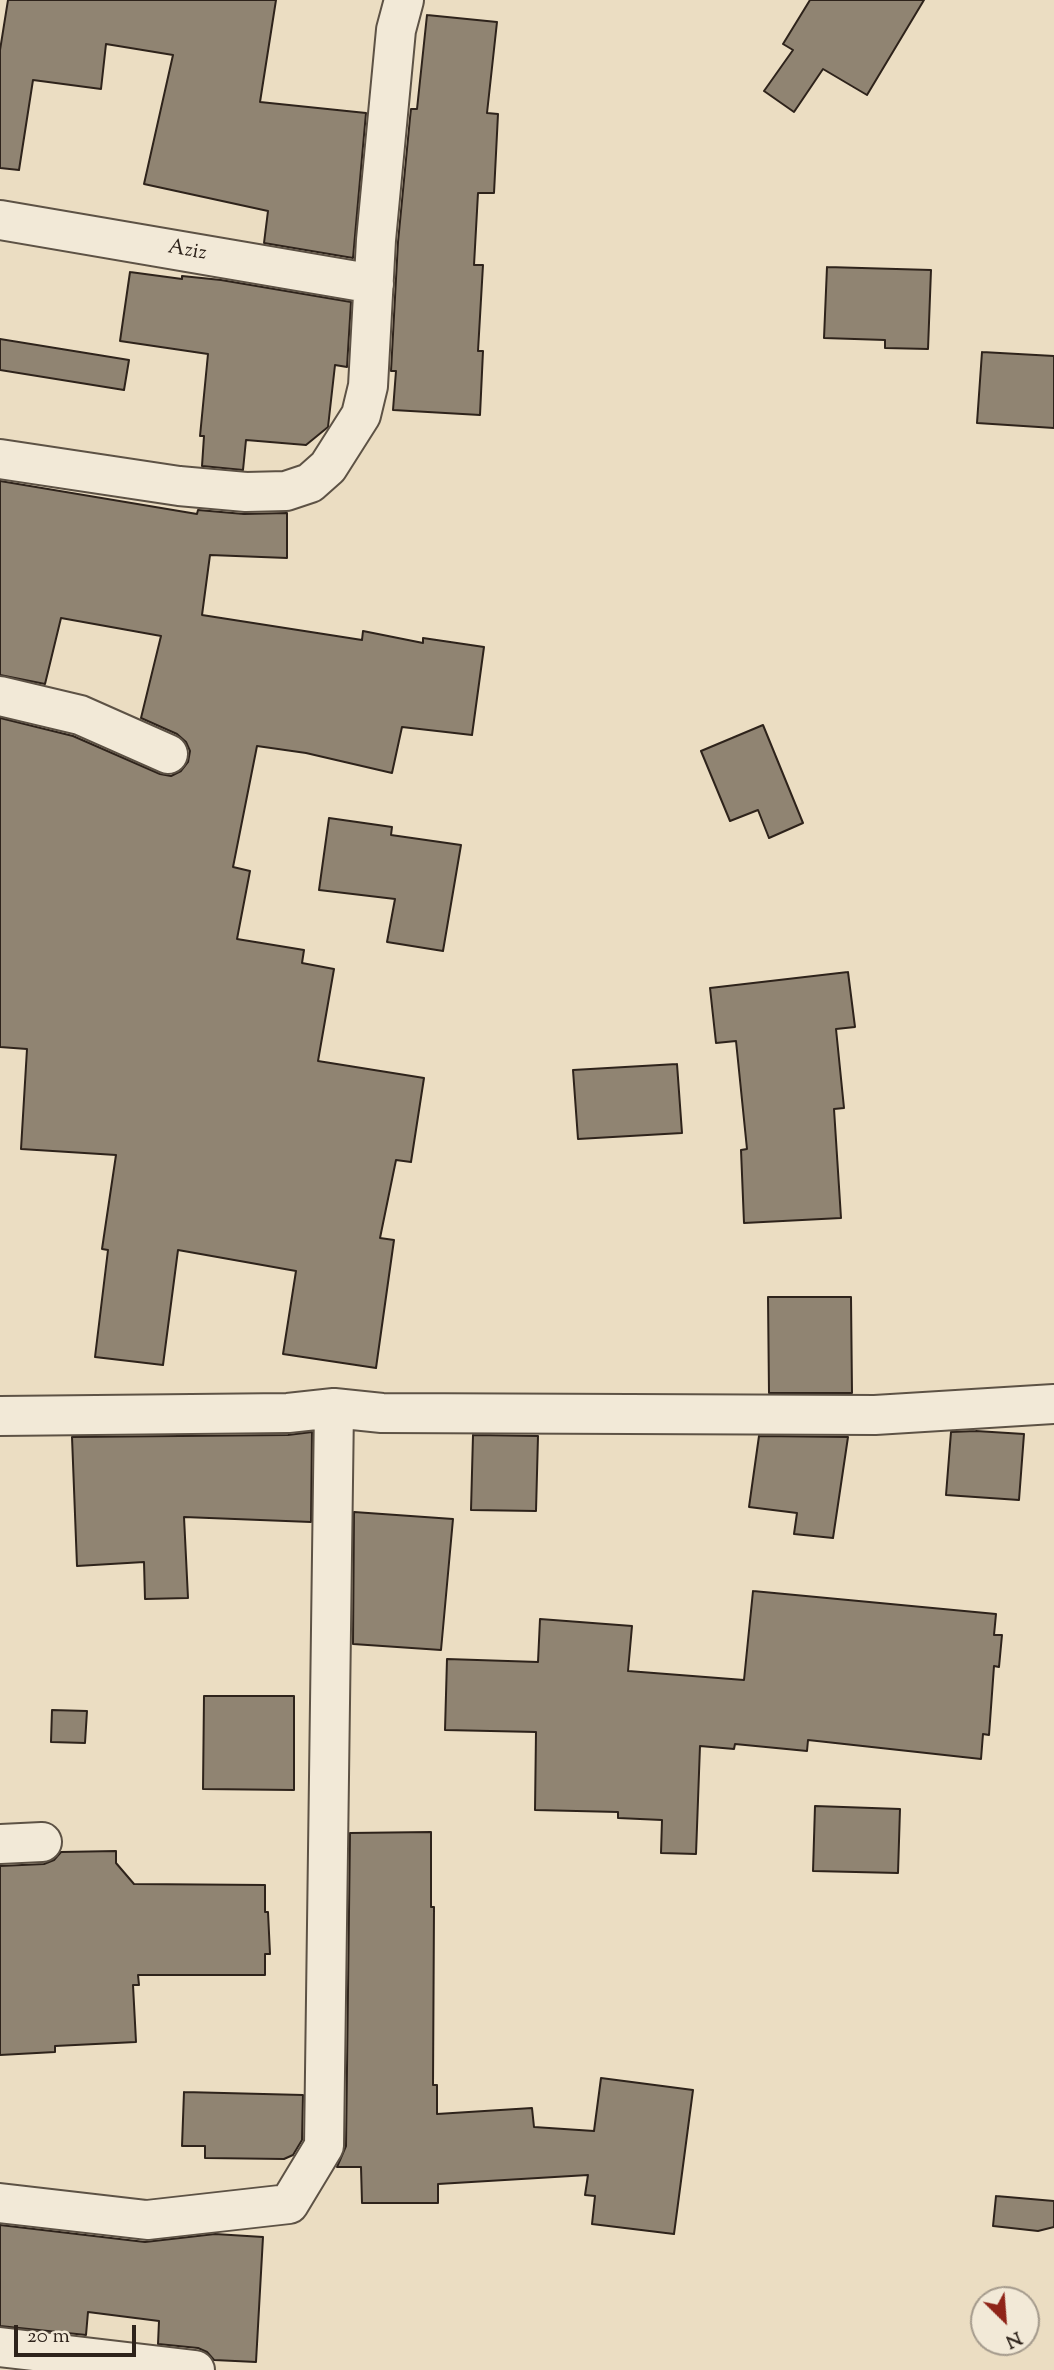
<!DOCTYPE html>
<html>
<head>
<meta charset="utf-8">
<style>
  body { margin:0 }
  #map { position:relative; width:1054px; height:2370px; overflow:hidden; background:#ebddc2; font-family:"Sorts Mill Goudy",serif }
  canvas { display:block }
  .north { position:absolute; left:970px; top:2286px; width:70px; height:70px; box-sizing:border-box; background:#f2e9d7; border:2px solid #a49a8c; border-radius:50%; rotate:155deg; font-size:19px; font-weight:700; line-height:28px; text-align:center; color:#2e231b }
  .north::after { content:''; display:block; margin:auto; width:24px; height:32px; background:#8f2418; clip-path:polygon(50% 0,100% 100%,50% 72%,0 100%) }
  .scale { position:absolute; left:14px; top:2325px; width:122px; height:32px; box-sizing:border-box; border:4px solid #2e231b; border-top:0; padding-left:9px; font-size:21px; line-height:24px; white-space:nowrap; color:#2e231b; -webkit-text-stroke:5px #f2e9d7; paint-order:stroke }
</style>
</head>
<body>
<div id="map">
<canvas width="1054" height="2370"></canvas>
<div class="north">N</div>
<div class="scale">20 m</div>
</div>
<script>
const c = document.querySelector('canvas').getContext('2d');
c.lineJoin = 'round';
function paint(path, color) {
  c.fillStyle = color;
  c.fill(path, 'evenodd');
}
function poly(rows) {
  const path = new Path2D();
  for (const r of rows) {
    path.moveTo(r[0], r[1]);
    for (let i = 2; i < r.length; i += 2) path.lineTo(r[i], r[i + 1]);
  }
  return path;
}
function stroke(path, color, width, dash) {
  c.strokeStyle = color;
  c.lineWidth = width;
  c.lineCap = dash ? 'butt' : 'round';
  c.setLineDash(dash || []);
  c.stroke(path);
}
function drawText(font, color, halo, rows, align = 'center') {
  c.font = font + ' "Sorts Mill Goudy",serif';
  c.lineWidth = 6;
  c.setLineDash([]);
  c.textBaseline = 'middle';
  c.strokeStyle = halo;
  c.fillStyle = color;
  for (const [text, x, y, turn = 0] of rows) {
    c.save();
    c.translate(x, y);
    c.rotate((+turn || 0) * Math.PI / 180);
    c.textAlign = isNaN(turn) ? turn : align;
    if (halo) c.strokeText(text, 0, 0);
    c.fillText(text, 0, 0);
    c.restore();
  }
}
const building = poly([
  [8,0,276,0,260,102,366,113,353,258,264,243,268,211,144,184,173,55,106,44,101,89,33,80,19,170,0,168,0,50,8,0],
  [810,0,924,0,867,95,823,69,794,112,764,91,793,50,783,44,810,0],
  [427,15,497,22,487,113,498,114,494,193,478,193,474,265,483,265,478,351,483,351,480,415,393,410,396,371,391,371,398,242,410,118,411,109,417,109,427,15],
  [827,267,931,270,928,349,885,348,885,340,824,338,827,267],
  [130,272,182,279,182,276,221,280,351,302,347,367,335,365,328,427,306,445,246,440,243,470,202,466,204,436,200,436,208,354,120,341,130,272],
  [0,339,129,360,124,390,0,370,0,339],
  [982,352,1054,356,1054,428,977,423,982,352],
  [0,481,197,514,198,510,244,514,287,513,287,558,210,555,202,615,362,640,363,631,423,643,423,638,484,647,472,735,402,727,392,773,306,753,257,746,233,867,250,871,237,939,304,950,302,963,334,969,318,1061,424,1078,411,1162,396,1160,380,1238,394,1240,376,1368,283,1354,296,1271,178,1250,163,1365,95,1357,108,1250,102,1249,116,1155,21,1149,27,1049,0,1047,0,718,73,736,160,774,171,776,181,771,188,762,190,751,186,742,177,734,141,718,161,636,61,618,45,684,0,675,0,481],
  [763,725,803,823,769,838,758,810,730,821,701,751,763,725],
  [329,818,392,827,391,835,461,845,443,951,387,942,395,899,319,890,329,818],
  [848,972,855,1027,836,1029,844,1108,834,1109,841,1218,744,1223,741,1150,747,1149,736,1041,716,1043,710,988,848,972],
  [677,1064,682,1133,578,1139,573,1070,677,1064],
  [768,1297,851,1297,852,1393,769,1393,768,1297],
  [976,1431,1024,1434,1019,1500,946,1495,951,1432,976,1431],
  [312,1432,311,1522,184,1517,188,1598,145,1599,144,1562,77,1566,72,1437,288,1435,312,1432],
  [473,1435,538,1436,536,1511,471,1510,473,1435],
  [759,1436,848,1437,833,1538,794,1534,797,1513,749,1507,759,1436],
  [354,1512,453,1519,441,1650,353,1644,354,1512],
  [753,1591,996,1614,994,1635,1002,1635,999,1667,994,1666,989,1735,983,1734,981,1759,808,1740,807,1751,735,1744,734,1749,700,1746,696,1854,661,1853,662,1820,618,1818,618,1812,535,1810,536,1732,445,1730,447,1659,538,1662,540,1619,632,1626,628,1671,744,1680,753,1591],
  [204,1696,294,1696,294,1790,203,1789,204,1696],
  [52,1710,87,1711,85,1743,51,1742,52,1710],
  [815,1806,900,1809,898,1873,813,1871,815,1806],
  [431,1832,431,1907,434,1907,433,2085,437,2085,437,2114,532,2108,534,2127,594,2131,601,2078,693,2090,674,2234,592,2224,595,2196,585,2195,588,2175,438,2184,438,2203,362,2203,361,2167,337,2167,346,2146,350,1833,431,1832],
  [116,1851,116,1863,134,1884,265,1885,265,1912,268,1912,270,1954,265,1954,265,1975,138,1975,139,1985,133,1985,136,2042,55,2046,55,2052,0,2055,0,1866,44,1864,54,1860,61,1852,116,1851],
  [184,2092,303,2095,302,2140,293,2155,284,2159,205,2158,205,2146,182,2146,184,2092],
  [996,2196,1054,2201,1054,2227,1038,2231,993,2226,996,2196],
  [0,2225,145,2242,215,2234,263,2237,256,2362,214,2360,207,2352,198,2348,158,2344,159,2321,88,2312,86,2335,0,2326,0,2225]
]);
paint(building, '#908472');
stroke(building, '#2e231b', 2);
const minor = poly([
  [0,220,374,284],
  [0,459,179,486,246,492,286,491,310,483,328,467,361,415,368,386,376,240,396,30,404,0],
  [0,696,80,715,168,754],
  [0,1416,288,1413,334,1408,382,1413,875,1415,1054,1404],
  [0,1844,42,1842],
  [0,2203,147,2220,289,2204,324,2146,334,1408],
  [0,2347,195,2370]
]);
stroke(minor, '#5d5245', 42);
stroke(minor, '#f2e9d7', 38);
drawText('21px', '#2e231b', '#f2e9d7', [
  ["Aziz",187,252,10]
]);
</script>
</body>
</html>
